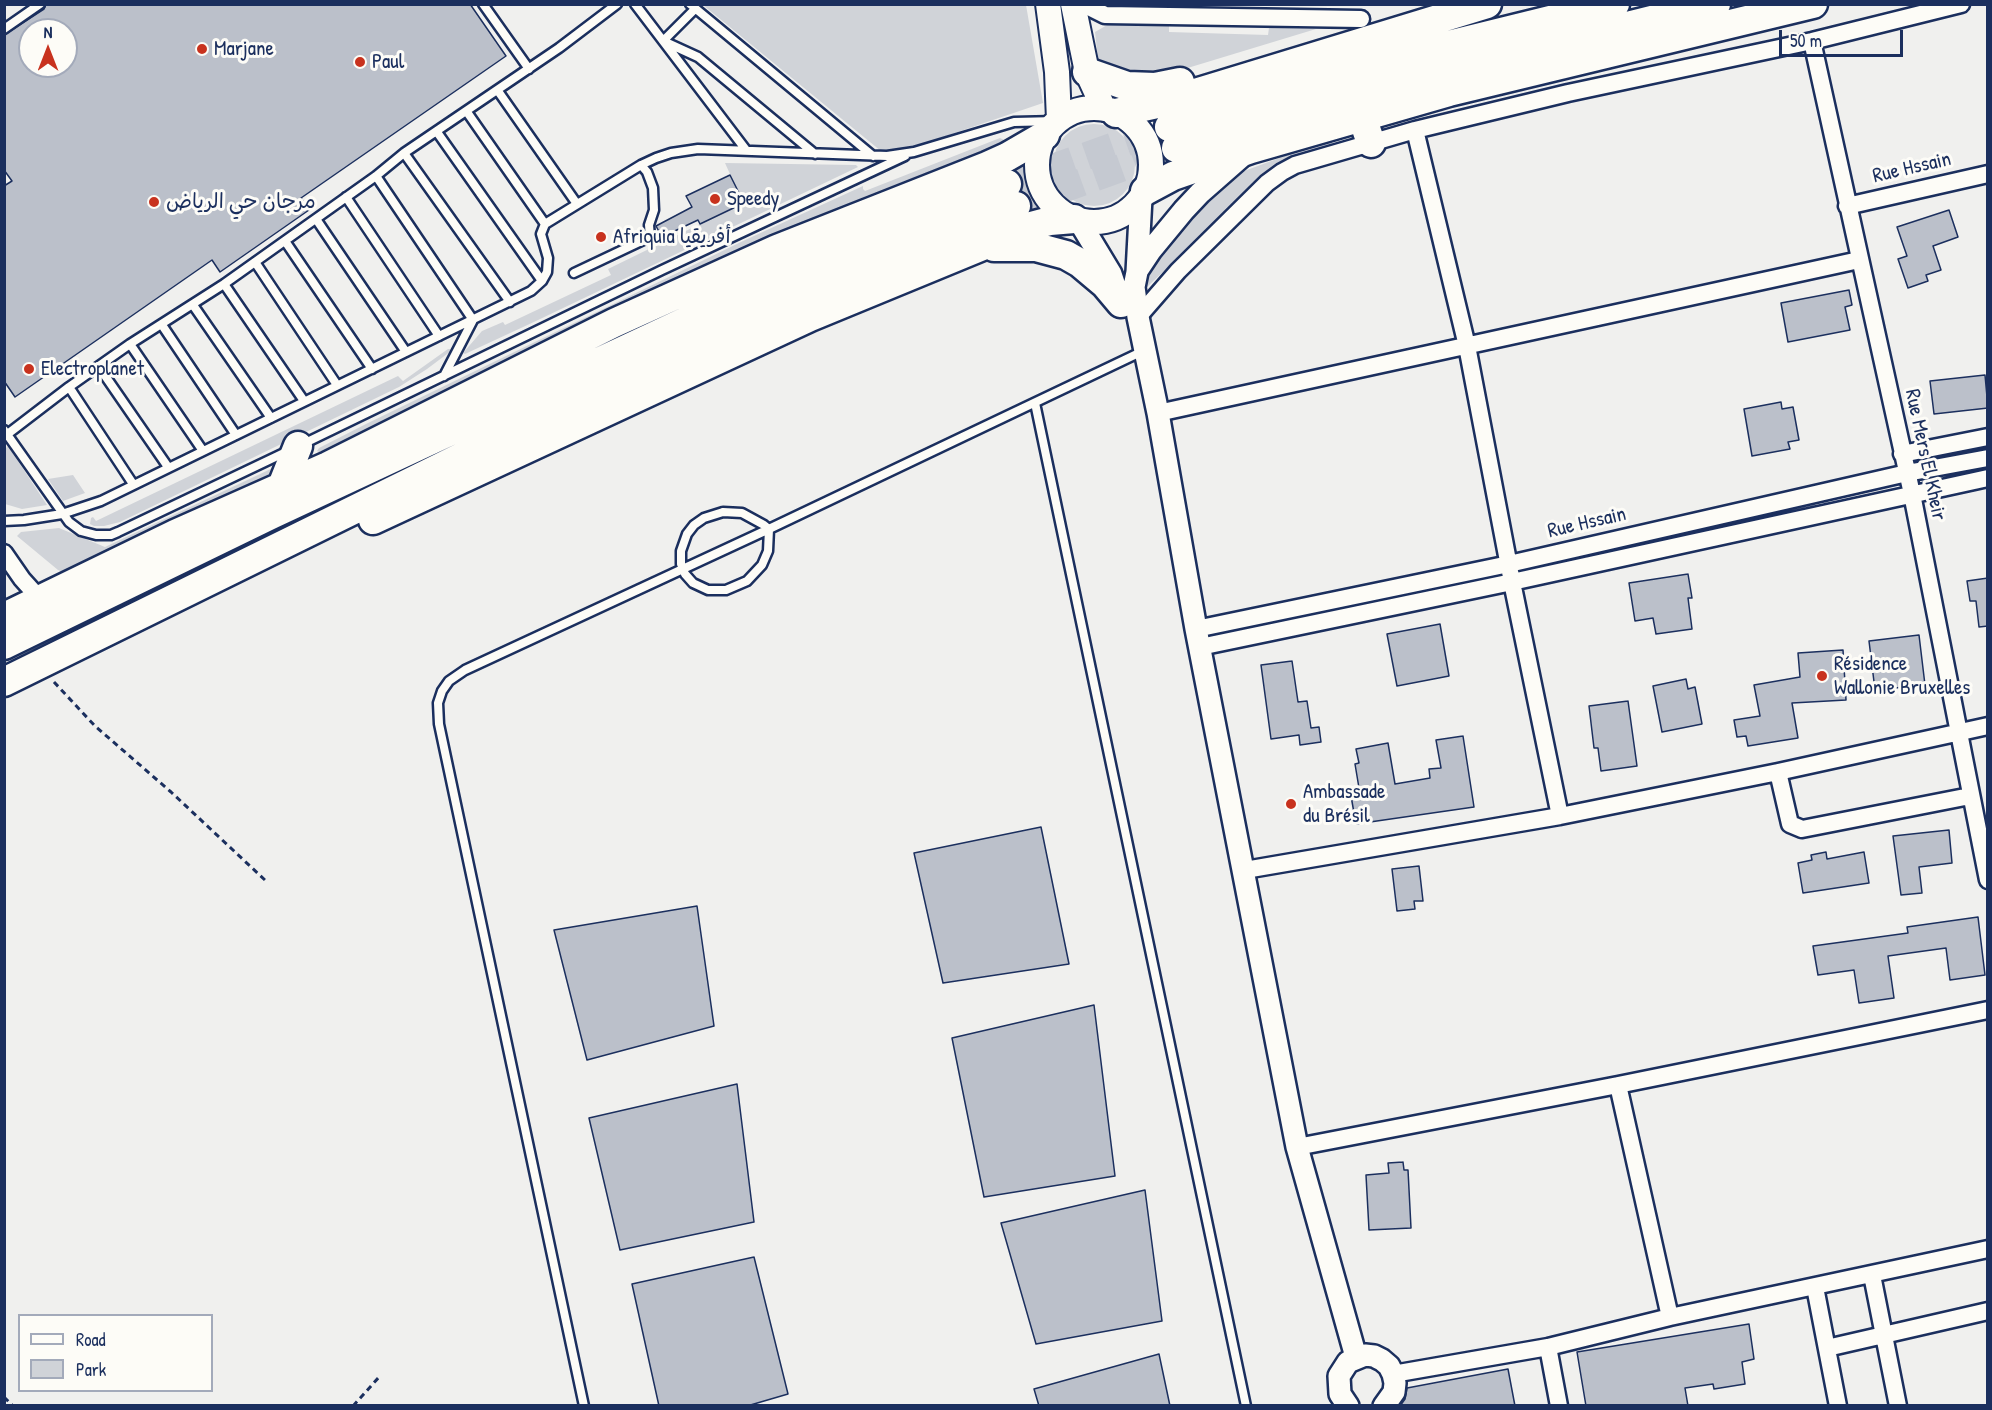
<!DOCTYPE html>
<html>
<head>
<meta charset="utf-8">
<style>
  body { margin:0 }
  #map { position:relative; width:1992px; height:1410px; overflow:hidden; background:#f0f0ee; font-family:"Patrick Hand",sans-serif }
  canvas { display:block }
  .frame { position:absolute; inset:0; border:6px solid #1b2f5e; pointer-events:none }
  .legend { position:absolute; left:18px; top:1314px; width:195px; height:78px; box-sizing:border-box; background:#fdfcf7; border:2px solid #a3aaba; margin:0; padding:8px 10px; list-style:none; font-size:18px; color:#1b2f5e }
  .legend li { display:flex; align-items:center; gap:12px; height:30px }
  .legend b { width:30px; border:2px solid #a3aaba }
  .north { position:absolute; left:18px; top:18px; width:60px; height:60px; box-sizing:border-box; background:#fdfcf7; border:2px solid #a3aaba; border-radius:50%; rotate:0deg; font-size:16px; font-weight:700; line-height:24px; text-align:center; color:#1b2f5e }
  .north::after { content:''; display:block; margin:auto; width:21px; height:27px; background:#c8321e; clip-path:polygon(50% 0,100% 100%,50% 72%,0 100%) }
  .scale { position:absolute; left:1779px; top:30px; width:124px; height:27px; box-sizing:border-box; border:3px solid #1b2f5e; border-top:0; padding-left:8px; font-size:18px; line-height:21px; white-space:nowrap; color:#1b2f5e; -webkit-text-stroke:4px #fdfcf7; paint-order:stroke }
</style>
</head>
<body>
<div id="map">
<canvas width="1992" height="1410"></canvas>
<div class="frame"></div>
<ul class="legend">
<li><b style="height:8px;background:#fdfcf7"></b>Road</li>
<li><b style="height:16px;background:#d0d3d8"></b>Park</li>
</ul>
<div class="north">N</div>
<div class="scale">50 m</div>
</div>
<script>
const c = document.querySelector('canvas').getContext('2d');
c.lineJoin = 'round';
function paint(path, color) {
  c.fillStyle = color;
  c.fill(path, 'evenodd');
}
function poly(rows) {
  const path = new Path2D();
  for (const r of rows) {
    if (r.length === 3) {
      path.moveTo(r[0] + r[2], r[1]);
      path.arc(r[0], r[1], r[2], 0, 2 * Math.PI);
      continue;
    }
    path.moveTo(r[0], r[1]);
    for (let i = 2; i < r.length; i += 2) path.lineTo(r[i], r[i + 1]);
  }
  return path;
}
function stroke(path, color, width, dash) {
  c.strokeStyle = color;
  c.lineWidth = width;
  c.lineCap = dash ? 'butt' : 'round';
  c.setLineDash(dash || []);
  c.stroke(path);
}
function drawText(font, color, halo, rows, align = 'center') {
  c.font = font + ' "Patrick Hand","Playpen Sans Arabic",sans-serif';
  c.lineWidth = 6;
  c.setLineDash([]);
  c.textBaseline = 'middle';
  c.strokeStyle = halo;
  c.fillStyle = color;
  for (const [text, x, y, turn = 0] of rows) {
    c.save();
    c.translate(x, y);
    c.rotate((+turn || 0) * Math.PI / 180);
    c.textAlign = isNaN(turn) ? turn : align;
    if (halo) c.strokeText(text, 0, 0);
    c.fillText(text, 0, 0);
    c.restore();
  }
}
paint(poly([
  [703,5,1026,5,1043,103,887,156],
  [1109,24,1169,26,1169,32,1268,35,1269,28,1316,29,1181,70,1135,75,1101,63,1098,59,1095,32],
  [1094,165,41],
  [1000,138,1004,140,1003,143,864,197,748,248,370,430,321,453,317,451,319,448,366,424,743,241,863,186,863,189,865,191],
  [1331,139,1333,146,1272,169,1147,287,1151,259,1206,194,1236,174],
  [725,163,856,165,858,167,536,321,465,354,463,353,482,331,503,322,505,325,611,275,608,269,743,203],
  [448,349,450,349,451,351,427,369,399,387,120,522,104,526,94,526,90,524,91,518,93,517,96,521,398,376,403,381],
  [8,446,47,505,22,509,5,504,5,449],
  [275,467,276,474,65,573,58,570,17,536,21,532,59,528,105,547],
  [73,475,85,493,63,501,48,479]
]), '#d0d3d8');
const building = poly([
  [46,4,470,4,506,56,301,198,309,210,220,272,212,260,15,397,4,381,4,186,12,181,4,170,4,35,44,9,46,4],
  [30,30,66,30,66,66,30,66,30,30],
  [730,175,744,203,700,224,698,220,662,237,656,226,692,207,686,196,730,175],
  [1949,210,1958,237,1933,246,1941,270,1926,275,1928,281,1908,288,1898,259,1907,256,1897,227,1949,210],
  [1849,290,1852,305,1845,307,1850,330,1788,342,1781,303,1849,290],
  [1985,375,1988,408,1934,414,1930,381,1985,375],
  [1781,402,1782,409,1793,407,1799,440,1788,442,1790,449,1752,456,1744,409,1781,402],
  [1688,574,1692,598,1688,598,1692,629,1656,634,1653,618,1635,621,1629,583,1688,574],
  [1988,578,1988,626,1979,627,1976,601,1970,601,1967,581,1988,578],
  [1440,624,1449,676,1397,686,1387,634,1440,624],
  [1919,635,1925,685,1875,690,1869,641,1919,635],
  [1843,650,1846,700,1792,703,1798,738,1748,746,1746,736,1737,737,1734,720,1760,716,1754,685,1800,677,1798,653,1843,650],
  [1292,661,1298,702,1307,701,1311,728,1319,727,1321,742,1300,745,1299,735,1271,739,1261,665,1292,661],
  [1686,679,1688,689,1695,687,1702,724,1662,732,1653,686,1686,679],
  [1628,701,1637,766,1601,771,1598,748,1594,748,1589,706,1628,701],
  [1463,736,1474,807,1356,824,1351,796,1360,794,1355,764,1359,763,1356,749,1388,743,1395,784,1430,778,1429,769,1441,768,1436,740,1463,736],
  [1041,827,1069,964,943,983,914,853,1041,827],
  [1949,830,1952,863,1919,867,1922,893,1901,895,1893,836,1949,830],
  [1826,852,1827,859,1864,852,1869,883,1803,893,1798,863,1812,860,1811,855,1826,852],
  [1419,866,1423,901,1414,901,1415,909,1397,911,1392,869,1419,866],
  [697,906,714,1026,587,1060,554,930,697,906],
  [1978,917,1985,975,1950,980,1946,948,1888,956,1894,998,1859,1003,1854,970,1818,975,1813,946,1908,933,1907,927,1978,917],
  [1094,1005,1115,1176,984,1197,952,1038,1094,1005],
  [737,1084,754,1222,620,1250,589,1118,737,1084],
  [1403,1162,1404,1170,1408,1170,1411,1228,1369,1230,1366,1175,1389,1173,1388,1163,1403,1162],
  [1145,1190,1162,1321,1036,1344,1001,1223,1145,1190],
  [754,1257,788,1394,747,1406,659,1406,632,1284,754,1257],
  [1749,1324,1754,1359,1742,1362,1745,1384,1714,1389,1713,1384,1685,1388,1688,1406,1586,1406,1577,1352,1749,1324],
  [1159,1354,1170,1406,1039,1406,1034,1389,1159,1354],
  [1508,1369,1515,1406,1400,1406,1405,1399,1407,1388,1508,1369]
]);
paint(building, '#bbc0ca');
stroke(building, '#1b2f5e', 1.5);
stroke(poly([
  [1007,184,1169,127],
  [1016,206,1176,148]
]), '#c5c9d1', 28, [28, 14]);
const service = poly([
  [483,4,529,69],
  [635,4,746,150],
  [690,4,873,156],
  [695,9,663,41,698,57,815,154],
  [4,29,40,4],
  [498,91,577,204],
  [467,112,545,224],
  [437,132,542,281],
  [404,153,510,302],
  [376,176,473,320,444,376],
  [346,197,439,336],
  [316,219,406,352],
  [285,241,372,369],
  [255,262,337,385],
  [574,273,650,237,649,225,654,210,653,188,647,172,641,165],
  [224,284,304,401],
  [193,305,271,418],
  [162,325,236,435],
  [130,344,203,451],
  [99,367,168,467],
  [69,387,133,484],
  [1035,403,1246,1406],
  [4,430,69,522,81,531,96,535,111,535,118,532,288,451],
  [5,436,69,387,130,344,224,284,376,176,404,153,559,48,617,4],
  [303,444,662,270,905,156],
  [723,512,742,513,764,525,769,529,768,551,762,565,747,581,726,590,708,590,693,583,685,574,681,564,681,551,687,534,694,525,704,518,723,512],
  [4,521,24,520,62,514,101,501,531,291,542,281,547,272,548,258,541,234,545,224,641,165,656,158,671,153,698,149,887,156,914,152,1014,122,1057,121],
  [584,1406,439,724,438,703,442,691,449,681,465,670,769,529,1143,351]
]);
const minor = poly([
  [1083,4,1105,15,1361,19],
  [1812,41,1912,494,1988,880],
  [1415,130,1467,346,1512,582,1560,816],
  [1847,206,1988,174],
  [1138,317,1178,271,1267,183,1282,172,1295,165,1415,130,1568,93,1812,41,1961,4],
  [1158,413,1859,260],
  [1902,454,1988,437],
  [4,553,22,579,40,599],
  [1196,629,1509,564,1907,473,1988,458],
  [1200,647,1512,582,1988,478],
  [1778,772,1790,824,1802,829,1970,796],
  [1245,870,1560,816,1778,772,1988,726],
  [1618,1085,1670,1317],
  [1297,1147,1618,1085,1988,1010],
  [1872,1275,1898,1406],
  [1815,1287,1838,1406],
  [1548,1347,1559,1406],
  [1827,1348,1988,1311],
  [1393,1374,1548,1347,1670,1317,1988,1249]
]);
const tertiary = poly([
  [1141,198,1137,272,1134,287,1138,317,1158,413,1196,629,1297,1147,1356,1357],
  [1079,221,1111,274,1117,292],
  [1137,271,1151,250,1184,210,1200,193,1241,157],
  [1348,1406,1340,1394,1339,1376,1348,1362,1365,1355,1374,1356,1382,1360,1389,1366,1393,1374,1395,1383,1394,1392,1384,1406]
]);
const secondary = poly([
  [1048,4,1057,72,1059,120],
  [1073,4,1087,72,1104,109],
  [1094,165,57]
]);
const trunk = poly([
  [1087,72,1127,86,1155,87,1180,82],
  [1116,113,1166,102,1487,4],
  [1362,117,1371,143],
  [1169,127,1371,64,1615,4],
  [1176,148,1377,88,1716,4],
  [1145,191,1173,176,1251,149,1449,92,1813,4],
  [994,247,1036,247,1066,255,1080,263,1105,284,1121,303],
  [278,496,298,446],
  [373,520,810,317,1031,226,1050,221,1074,219],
  [4,617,175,534,328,466,614,323,777,249,987,166,1007,157,1045,135],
  [4,645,271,515,789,273,1007,184],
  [4,682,636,371,800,296,1016,206]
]);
stroke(service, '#1b2f5e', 13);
stroke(minor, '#1b2f5e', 21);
stroke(tertiary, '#1b2f5e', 26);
stroke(secondary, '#1b2f5e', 28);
stroke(trunk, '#1b2f5e', 33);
stroke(poly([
  [54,682,95,726,171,792,266,881],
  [4,1397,13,1406],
  [353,1406,380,1376]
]), '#1b2f5e', 3, [6, 4.5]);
stroke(service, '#fdfcf7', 8);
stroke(minor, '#fdfcf7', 16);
stroke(tertiary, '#fdfcf7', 21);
stroke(secondary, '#fdfcf7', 24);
stroke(trunk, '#fdfcf7', 28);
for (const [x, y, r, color] of [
  [202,49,6,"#c8321e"],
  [360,62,6,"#c8321e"],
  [715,199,6,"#c8321e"],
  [154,202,6,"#c8321e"],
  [601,237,6,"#c8321e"],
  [29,369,6,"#c8321e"],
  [1822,676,6,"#c8321e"],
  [1291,804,6,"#c8321e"]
]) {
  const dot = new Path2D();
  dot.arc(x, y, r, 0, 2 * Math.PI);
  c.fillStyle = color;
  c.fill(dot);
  stroke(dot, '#fdfcf7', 2);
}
drawText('21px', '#1b2f5e', '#fdfcf7', [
  ["Marjane",214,49],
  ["Paul",372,62],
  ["Speedy",727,199],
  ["مرجان حي الرياض",166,202],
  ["Afriquia أفريقيا",613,237],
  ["Electroplanet",41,369],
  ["Résidence",1834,664],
  ["Wallonie Bruxelles",1834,688],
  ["Ambassade",1303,792],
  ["du Brésil",1303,816]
], 'left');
drawText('21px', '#1b2f5e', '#fdfcf7', [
  ["Rue Hssain",1912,168,-13],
  ["Rue Mers El Kheir",1925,455,78],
  ["Rue Hssain",1587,523,-13]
]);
</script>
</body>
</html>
